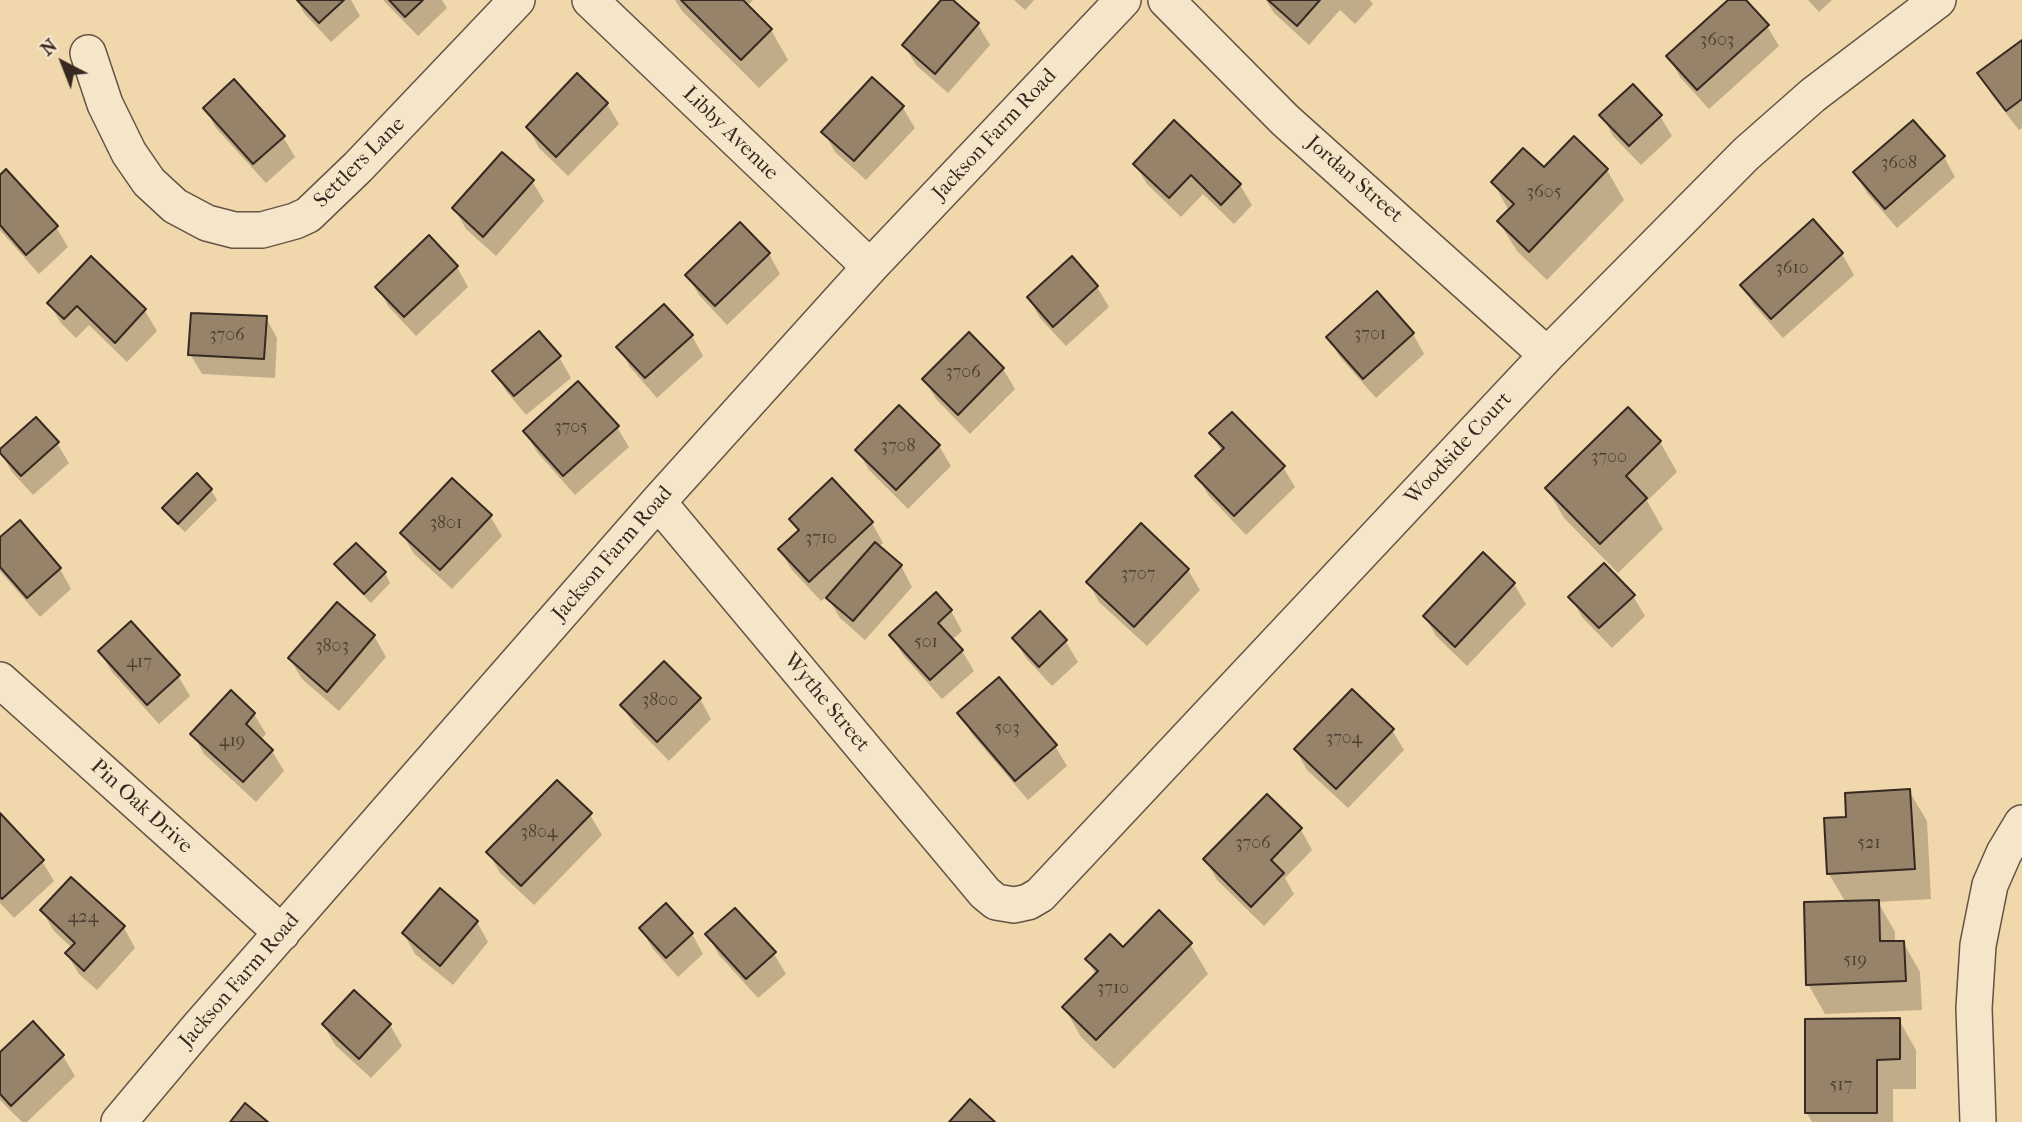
<!DOCTYPE html>
<html>
<head>
<meta charset="utf-8">
<style>
  body { margin:0 }
  #map { position:relative; width:2022px; height:1122px; overflow:hidden; background:#f0d7ac; font-family:"IM FELL French Canon",serif }
  canvas { display:block }
  .north { position:absolute; left:28px; top:28px; width:70px; height:70px; -webkit-text-stroke:5px #f5e5c9; paint-order:stroke; rotate:318deg; font-size:19px; font-weight:700; line-height:28px; text-align:center; color:#362921 }
  .north::after { content:''; display:block; margin:auto; width:24px; height:32px; background:#362921; clip-path:polygon(50% 0,100% 100%,50% 72%,0 100%) }
</style>
</head>
<body>
<div id="map">
<canvas width="2022" height="1122"></canvas>
<div class="north">N</div>
</div>
<script>
const c = document.querySelector('canvas').getContext('2d');
c.lineJoin = 'round';
function paint(path, color) {
  c.fillStyle = color;
  c.fill(path, 'evenodd');
}
function poly(rows) {
  const path = new Path2D();
  for (const r of rows) {
    path.moveTo(r[0], r[1]);
    for (let i = 2; i < r.length; i += 2) path.lineTo(r[i], r[i + 1]);
  }
  return path;
}
function stroke(path, color, width, dash) {
  c.strokeStyle = color;
  c.lineWidth = width;
  c.lineCap = dash ? 'butt' : 'round';
  c.setLineDash(dash || []);
  c.stroke(path);
}
function drawText(font, color, halo, rows, align = 'center') {
  c.font = font + ' "IM FELL French Canon",serif';
  c.lineWidth = 5;
  c.setLineDash([]);
  c.textBaseline = 'middle';
  c.strokeStyle = halo;
  c.fillStyle = color;
  for (const [text, x, y, turn = 0] of rows) {
    c.save();
    c.translate(x, y);
    c.rotate((+turn || 0) * Math.PI / 180);
    c.textAlign = isNaN(turn) ? turn : align;
    if (halo) c.strokeText(text, 0, 0);
    c.fillText(text, 0, 0);
    c.restore();
  }
}
paint(poly([
  [297,0,351,0,360,16,331,42,304,13],
  [383,0,442,0,447,8,418,36],
  [675,0,753,0,747,6,771,30,788,60,759,88,682,11],
  [944,0,950,0,978,25,990,45,948,93,916,65,904,45],
  [1014,0,1034,0,1025,10],
  [1266,0,1370,0,1373,4,1355,24,1340,10,1309,45,1274,13],
  [1731,0,1744,0,1767,26,1779,46,1709,109,1680,77,1668,56],
  [1808,0,1832,0,1819,12],
  [2022,42,2022,128,2019,130,1991,94,1980,74],
  [872,79,903,108,915,128,866,180,835,152,824,132],
  [607,104,619,124,568,176,539,148,528,127],
  [205,108,283,137,295,157,266,183,216,128],
  [1602,115,1660,116,1672,136,1641,165,1613,136],
  [1174,123,1240,185,1252,205,1234,224,1203,194,1181,217,1147,184,1135,164],
  [1913,123,1944,157,1955,177,1897,228,1867,193,1855,173],
  [1544,170,1607,170,1624,200,1547,280,1517,251,1499,222,1509,211,1493,182],
  [0,177,56,227,68,247,39,274,0,230],
  [532,181,544,201,496,256,466,229,454,208],
  [1813,222,1842,254,1854,275,1783,338,1754,305,1742,285],
  [769,254,780,274,727,325,699,295,687,275],
  [91,259,145,311,157,331,127,362,89,325,76,338,61,323,49,303],
  [457,267,468,287,416,336,389,307,377,287],
  [1097,287,1109,307,1066,346,1040,318,1029,298],
  [266,318,277,338,275,378,202,374,190,354],
  [1413,334,1424,354,1376,398,1340,357,1328,337],
  [969,335,1003,369,1015,389,970,434,936,399,924,379],
  [692,336,703,356,657,398,630,367,619,347],
  [559,357,571,378,526,415,506,391,495,371],
  [617,427,629,447,575,495,537,452,525,432],
  [1212,434,1283,467,1295,487,1246,535,1209,496,1197,476,1222,452],
  [1660,442,1677,472,1647,501,1663,529,1618,573,1564,518,1547,489],
  [57,443,69,463,33,495,12,472,0,451],
  [939,446,951,466,908,509,869,470,857,450],
  [197,476,211,490,217,500,185,532,170,518,164,508],
  [490,516,502,536,452,589,414,554,402,533],
  [791,519,872,523,883,543,878,547,901,566,912,587,865,640,840,618,827,596,821,601,792,570,780,550,799,532],
  [0,540,60,569,71,589,40,617,0,571],
  [356,545,385,573,390,583,371,603,342,574,336,565],
  [1188,570,1200,590,1147,646,1099,602,1088,582],
  [1514,584,1526,604,1467,666,1436,636,1425,616],
  [936,595,951,611,962,631,952,640,962,651,974,671,942,699,903,655,891,635],
  [1633,596,1645,616,1612,648,1582,617,1571,597],
  [337,604,374,636,386,657,339,711,302,679,290,659],
  [1040,614,1066,642,1078,662,1052,686,1026,658,1014,638],
  [100,652,178,676,190,696,159,724,112,672],
  [700,699,711,719,669,761,634,725,622,705],
  [960,713,1055,746,1067,766,1028,800,971,733],
  [254,714,266,734,260,740,272,751,284,771,256,802,204,754,193,734],
  [1392,730,1404,750,1348,808,1307,770,1296,750],
  [1909,791,1927,821,1931,899,1878,902,1895,932,1895,943,1903,942,1920,972,1922,1010,1825,1014,1808,984,1846,903,1829,874,1848,819],
  [1267,796,1301,830,1312,850,1285,878,1294,894,1264,926,1217,880,1205,859],
  [590,815,602,835,534,905,500,873,489,853],
  [0,816,42,861,54,881,14,918,0,903],
  [71,880,124,928,135,948,97,990,79,974,67,954,72,948,54,931,42,911],
  [477,922,488,942,453,985,415,954,404,934],
  [641,929,692,934,703,954,678,977,653,949],
  [708,935,774,954,786,974,758,998,719,955],
  [1190,944,1208,974,1114,1069,1081,1037,1064,1007,1096,975,1087,959,1123,950],
  [354,992,390,1025,402,1046,371,1078,335,1045,324,1025],
  [1899,1020,1916,1050,1916,1089,1893,1089,1893,1122,1812,1122,1807,1113],
  [0,1054,63,1056,75,1076,27,1122,22,1122,0,1100]
]), '#0003');
const building = poly([
  [297,0,344,0,319,23,297,0],
  [389,0,423,0,405,17,389,0],
  [681,0,743,0,772,29,741,60,681,0],
  [941,0,953,0,979,23,935,74,902,45,941,0],
  [1268,0,1320,0,1297,26,1268,0],
  [1728,0,1746,0,1769,25,1697,90,1666,56,1728,0],
  [2022,40,2022,99,2006,111,1977,73,2022,40],
  [577,73,608,103,556,157,526,127,577,73],
  [872,77,904,106,854,161,821,132,872,77],
  [234,79,285,136,253,164,203,108,234,79],
  [1633,84,1662,115,1629,146,1599,115,1633,84],
  [1174,120,1241,184,1221,205,1191,175,1169,198,1133,164,1174,120],
  [1913,120,1945,156,1885,209,1853,172,1913,120],
  [1574,136,1608,169,1529,252,1497,221,1514,204,1491,182,1523,148,1544,167,1574,136],
  [502,152,534,180,483,237,452,208,502,152],
  [6,169,58,226,26,255,0,225,0,175,6,169],
  [1813,219,1843,253,1771,319,1740,285,1813,219],
  [740,222,770,253,715,306,685,275,740,222],
  [429,235,458,266,404,317,375,287,429,235],
  [91,256,146,309,115,343,77,306,64,319,47,303,91,256],
  [1072,256,1098,286,1053,327,1027,297,1072,256],
  [1377,291,1414,333,1363,379,1326,337,1377,291],
  [664,304,693,335,645,378,616,347,664,304],
  [191,313,267,316,264,359,188,355,191,313],
  [539,331,561,356,514,396,492,371,539,331],
  [969,332,1004,368,958,415,922,379,969,332],
  [578,381,619,426,563,476,523,431,578,381],
  [899,405,940,445,896,490,855,450,899,405],
  [1628,407,1661,441,1626,476,1647,498,1600,544,1545,488,1628,407],
  [1232,412,1285,466,1234,516,1195,476,1224,448,1209,433,1232,412],
  [36,417,59,442,21,476,0,453,0,449,36,417],
  [197,473,212,489,178,524,162,508,197,473],
  [452,478,492,515,440,570,400,533,452,478],
  [832,478,873,522,809,582,778,549,799,530,789,519,832,478],
  [20,520,61,568,27,598,0,567,0,537,20,520],
  [1141,523,1189,569,1134,627,1086,582,1141,523],
  [875,542,902,565,853,621,826,598,875,542],
  [356,543,386,572,364,594,334,564,356,543],
  [1483,552,1515,583,1455,647,1423,616,1483,552],
  [1604,563,1635,595,1599,628,1568,597,1604,563],
  [936,592,952,610,938,623,963,650,930,680,889,635,936,592],
  [337,602,375,635,327,692,288,658,337,602],
  [1040,611,1067,640,1039,667,1012,638,1040,611],
  [131,621,180,675,147,705,98,651,131,621],
  [664,661,701,698,657,742,620,705,664,661],
  [999,677,1057,745,1015,781,957,713,999,677],
  [1352,689,1394,729,1336,789,1294,749,1352,689],
  [231,690,255,713,246,724,273,750,243,782,190,734,231,690],
  [557,780,592,813,521,886,486,852,557,780],
  [1910,789,1915,869,1827,874,1824,818,1846,817,1845,793,1910,789],
  [1267,794,1302,828,1271,860,1284,873,1251,907,1203,859,1267,794],
  [0,813,44,860,2,899,0,897,0,813],
  [71,877,125,926,84,971,65,953,75,943,40,910,71,877],
  [440,888,478,921,440,966,402,933,440,888],
  [1879,900,1880,941,1904,941,1906,981,1806,985,1804,902,1879,900],
  [666,903,693,933,666,958,639,928,666,903],
  [735,908,776,952,746,979,705,934,735,908],
  [1159,910,1192,943,1096,1040,1062,1007,1098,971,1085,959,1110,934,1123,947,1159,910],
  [354,990,391,1024,359,1059,322,1024,354,990],
  [1900,1018,1900,1059,1877,1060,1877,1113,1805,1113,1805,1019,1900,1018],
  [33,1021,64,1055,11,1106,0,1094,0,1052,33,1021],
  [970,1099,995,1122,949,1122,970,1099],
  [245,1103,268,1122,230,1122,245,1103]
]);
paint(building, '#978369');
stroke(building, '#362921', 2);
const street = poly([
  [590,0,870,267],
  [1166,0,1285,120,1547,355],
  [88,53,105,104,129,153,149,182,175,206,207,223,234,230,262,230,295,221,308,215,358,167,517,0],
  [658,502,985,893,996,902,1014,905,1028,902,1040,895,1547,355,1746,154,1813,95,1938,0],
  [0,680,282,933],
  [119,1122,197,1029,658,502,870,267,1123,0],
  [1978,1122,1974,1008,1978,945,1990,885,2004,853,2022,823]
]);
stroke(street, '#645444', 38);
stroke(street, '#f5e5c9', 35);
drawText('18px', '#4e4033', null, [
  ["3603",1717,41],
  ["3608",1899,164],
  ["3605",1544,193],
  ["3610",1792,269],
  ["3701",1370,335],
  ["3706",227,336],
  ["3706",963,373],
  ["3705",571,428],
  ["3708",898,447],
  ["3700",1609,458],
  ["3801",446,524],
  ["3710",821,539],
  ["3707",1138,575],
  ["501",926,643],
  ["3803",332,647],
  ["417",139,663],
  ["3800",660,701],
  ["503",1007,729],
  ["3704",1344,739],
  ["419",232,742],
  ["3804",539,833],
  ["3706",1253,844],
  ["521",1869,844],
  ["424",83,918],
  ["519",1855,961],
  ["3710",1113,989],
  ["517",1841,1086]
]);
drawText('21px', '#362921', '#f5e5c9', [
  ["Libby Avenue",730,134,44],
  ["Jackson Farm Road",995,135,-47],
  ["Settlers Lane",360,163,-45],
  ["Jordan Street",1354,180,41],
  ["Woodside Court",1459,449,-47],
  ["Jackson Farm Road",613,554,-49],
  ["Wythe Street",826,703,50],
  ["Pin Oak Drive",141,807,42],
  ["Jackson Farm Road",240,981,-49]
]);
</script>
</body>
</html>
